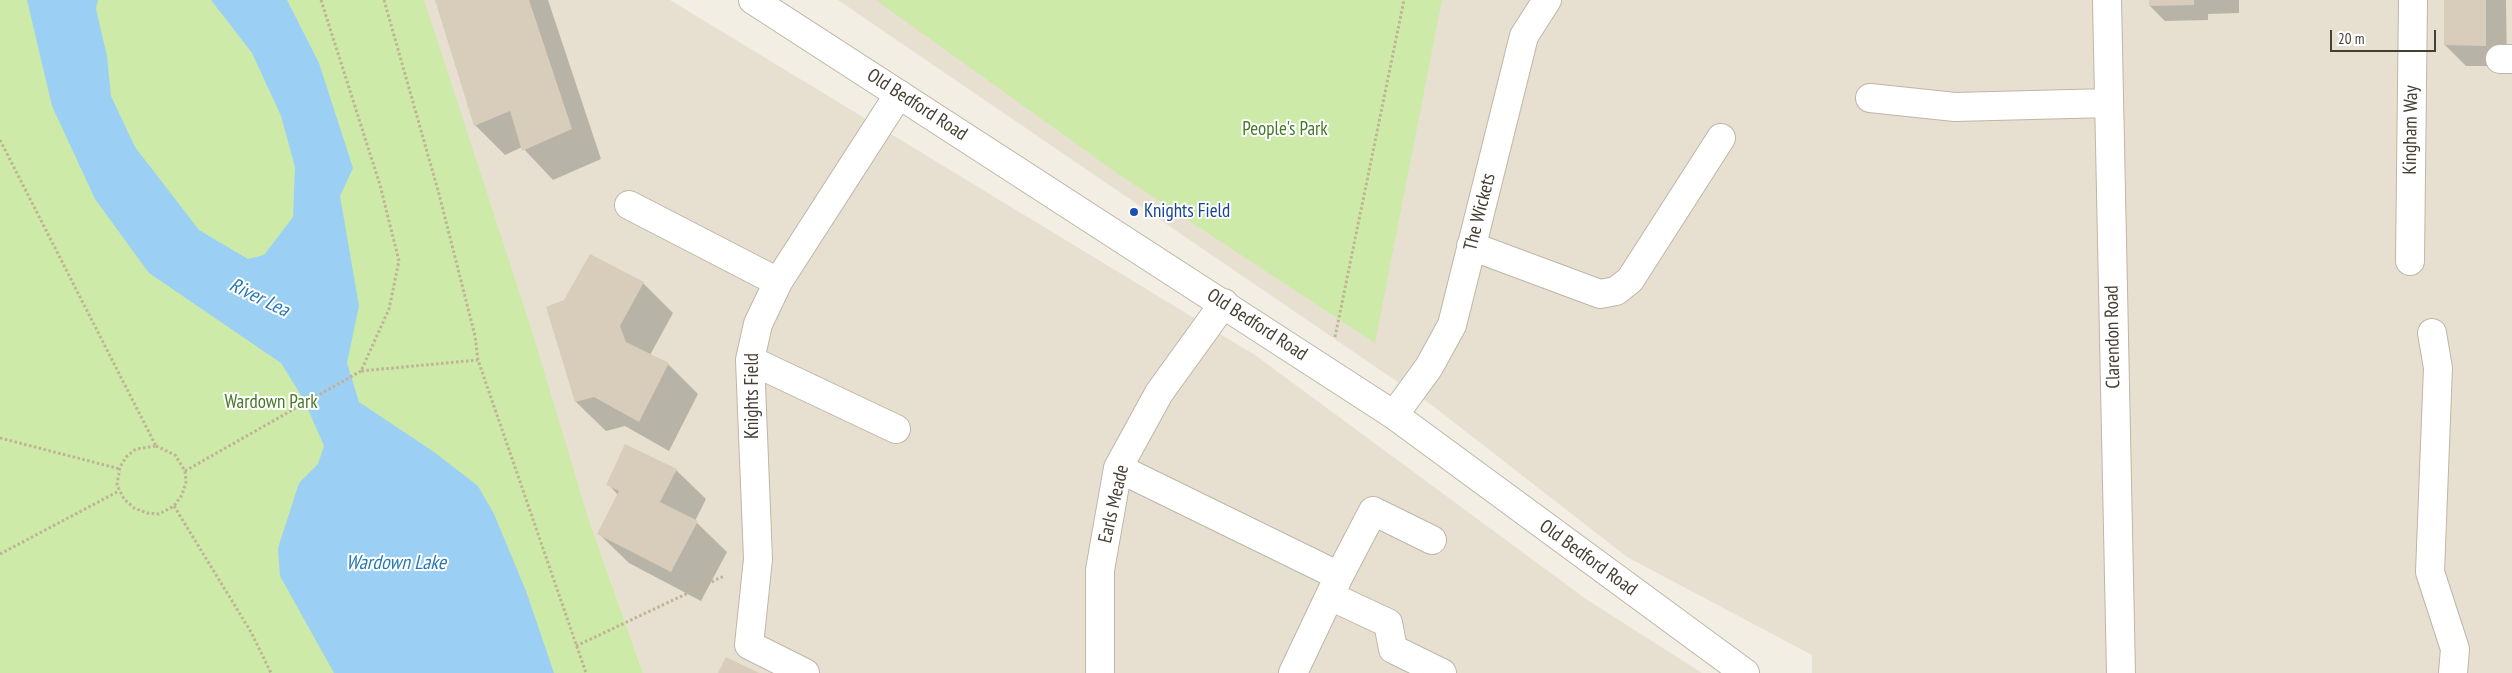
<!DOCTYPE html>
<html>
<head>
<meta charset="utf-8">
<style>
  body { margin:0 }
  #map { position:relative; width:2512px; height:673px; overflow:hidden; background:#f3eee3; font-family:"PT Sans Narrow",sans-serif }
  canvas { display:block }
  .scale { position:absolute; left:2330px; top:30px; width:106px; height:22px; box-sizing:border-box; border:2px solid #453e33; border-top:0; padding-left:6px; font-size:15px; line-height:18px; white-space:nowrap; color:#453e33; -webkit-text-stroke:4px #fff; paint-order:stroke }
</style>
</head>
<body>
<div id="map">
<canvas width="2512" height="673"></canvas>
<div class="scale">20 m</div>
</div>
<script>
const c = document.querySelector('canvas').getContext('2d');
c.lineJoin = 'round';
function paint(path, color) {
  c.fillStyle = color;
  c.fill(path, 'evenodd');
}
function poly(rows) {
  const path = new Path2D();
  for (const r of rows) {
    path.moveTo(r[0], r[1]);
    for (let i = 2; i < r.length; i += 2) path.lineTo(r[i], r[i + 1]);
  }
  return path;
}
function stroke(path, color, width, dash) {
  c.strokeStyle = color;
  c.lineWidth = width;
  c.lineCap = dash ? 'butt' : 'round';
  c.setLineDash(dash || []);
  c.stroke(path);
}
function drawText(font, color, halo, rows, align = 'center') {
  c.font = font + ' "PT Sans Narrow",sans-serif';
  c.lineWidth = 4;
  c.setLineDash([]);
  c.textBaseline = 'middle';
  c.strokeStyle = halo;
  c.fillStyle = color;
  for (const [text, x, y, turn = 0] of rows) {
    c.save();
    c.translate(x, y);
    c.rotate((+turn || 0) * Math.PI / 180);
    c.textAlign = isNaN(turn) ? turn : align;
    if (halo) c.strokeText(text, 0, 0);
    c.fillText(text, 0, 0);
    c.restore();
  }
}
paint(poly([
  [422,0,670,0,1255,355,1586,599,1702,673,643,673,587,514],
  [838,0,2512,0,2512,673,1812,673,1812,655,1627,557,1433,406]
]), '#e7e0d1');
paint(poly([
  [0,0,424,0,531,328,587,514,643,673,0,673],
  [876,0,1442,0,1375,343,1118,174]
]), '#cdeaa9');
paint(poly([
  [27,0,98,0,96,9,107,56,111,96,135,147,199,230,248,259,264,255,293,217,295,167,281,116,252,53,211,0,287,0,319,63,353,168,340,196,359,306,347,363,359,402,434,452,478,486,494,514,526,591,554,673,334,673,280,576,278,548,299,483,318,464,324,446,304,400,281,363,149,273,95,199,52,106]
]), '#9bd0f4');
paint(poly([
  [436,0,548,0,601,159,553,180,522,147,505,155,475,125],
  [2150,0,2239,0,2239,13,2208,14,2208,20,2165,21,2150,6],
  [2445,0,2506,0,2507,66,2466,66,2445,45],
  [643,283,673,313,650,355,668,364,698,394,669,451,625,426,606,431,576,402],
  [676,470,706,499,695,521,727,552,701,601,629,563,599,534,618,495,608,484]
]), '#0003');
paint(poly([
  [435,0,529,0,572,129,522,151,510,111,474,126],
  [2149,0,2194,0,2194,5,2149,6],
  [2444,0,2486,0,2486,46,2444,45],
  [590,254,644,282,620,326,626,342,669,363,639,422,594,397,575,402,546,307,564,300],
  [625,444,677,469,660,502,698,521,671,572,597,534,619,491,606,485],
  [726,657,759,673,718,673]
]), '#d8ccbb');
const minor = poly([
  [753,0,1394,415,1745,673],
  [2107,0,2121,673],
  [2500,59,2512,59],
  [1870,98,1955,107,2109,103],
  [629,205,778,282],
  [1471,246,1600,294,1616,291,1630,280,1721,138],
  [2410,261,2413,0],
  [2432,333,2438,368,2430,572,2455,649,2453,673],
  [750,360,896,429],
  [1394,415,1429,367,1452,325,1524,36,1547,0],
  [1118,468,1339,576],
  [1330,596,1388,623,1393,649,1442,673],
  [805,673,749,645,758,559,750,360,758,324,778,282,899,94],
  [1100,673,1100,570,1118,468,1159,393,1224,303],
  [1293,673,1339,576,1373,511,1432,540]
]);
stroke(minor, '#beb6a6', 30);
stroke(poly([
  [321,0,380,185,399,261,389,309,361,371,478,360],
  [384,0,439,194,475,336,478,360,586,673],
  [0,140,156,446],
  [1335,337,1404,0],
  [0,438,120,469],
  [156,446,175,455,185,471,186,482,182,495,174,506,159,514,147,513,134,508,124,499,117,485,120,467,126,457,136,449,156,446],
  [185,471,361,371],
  [174,506,251,632,271,673],
  [0,554,119,491],
  [576,646,724,576]
]), '#c1b296', 3, [2.5, 2.5]);
stroke(minor, '#fff', 28);
for (const [x, y, r, color] of [
  [1134,212,5,"#1a4fb4"]
]) {
  const dot = new Path2D();
  dot.arc(x, y, r, 0, 2 * Math.PI);
  c.fillStyle = color;
  c.fill(dot);
  stroke(dot, '#fff', 2);
}
drawText('19px', '#453e33', '#fff', [
  ["Old Bedford Road",917,105,33],
  ["Kingham Way",2411,130,-89],
  ["The Wickets",1480,212,-76],
  ["Old Bedford Road",1257,325,33],
  ["Clarendon Road",2113,337,-91],
  ["Knights Field",753,396,-90],
  ["Earls Meade",1114,504,-77],
  ["Old Bedford Road",1588,558,36]
]);
drawText('19px', '#447924', '#fff', [
  ["People's Park",1285,130],
  ["Wardown Park",271,403]
]);
drawText('19px', '#164399', '#fff', [
  ["Knights Field",1144,212]
], 'left');
drawText('italic 20px', '#277ab6', '#fff', [
  ["River Lea",259,298,26],
  ["Wardown Lake",396,563]
]);
</script>
</body>
</html>
